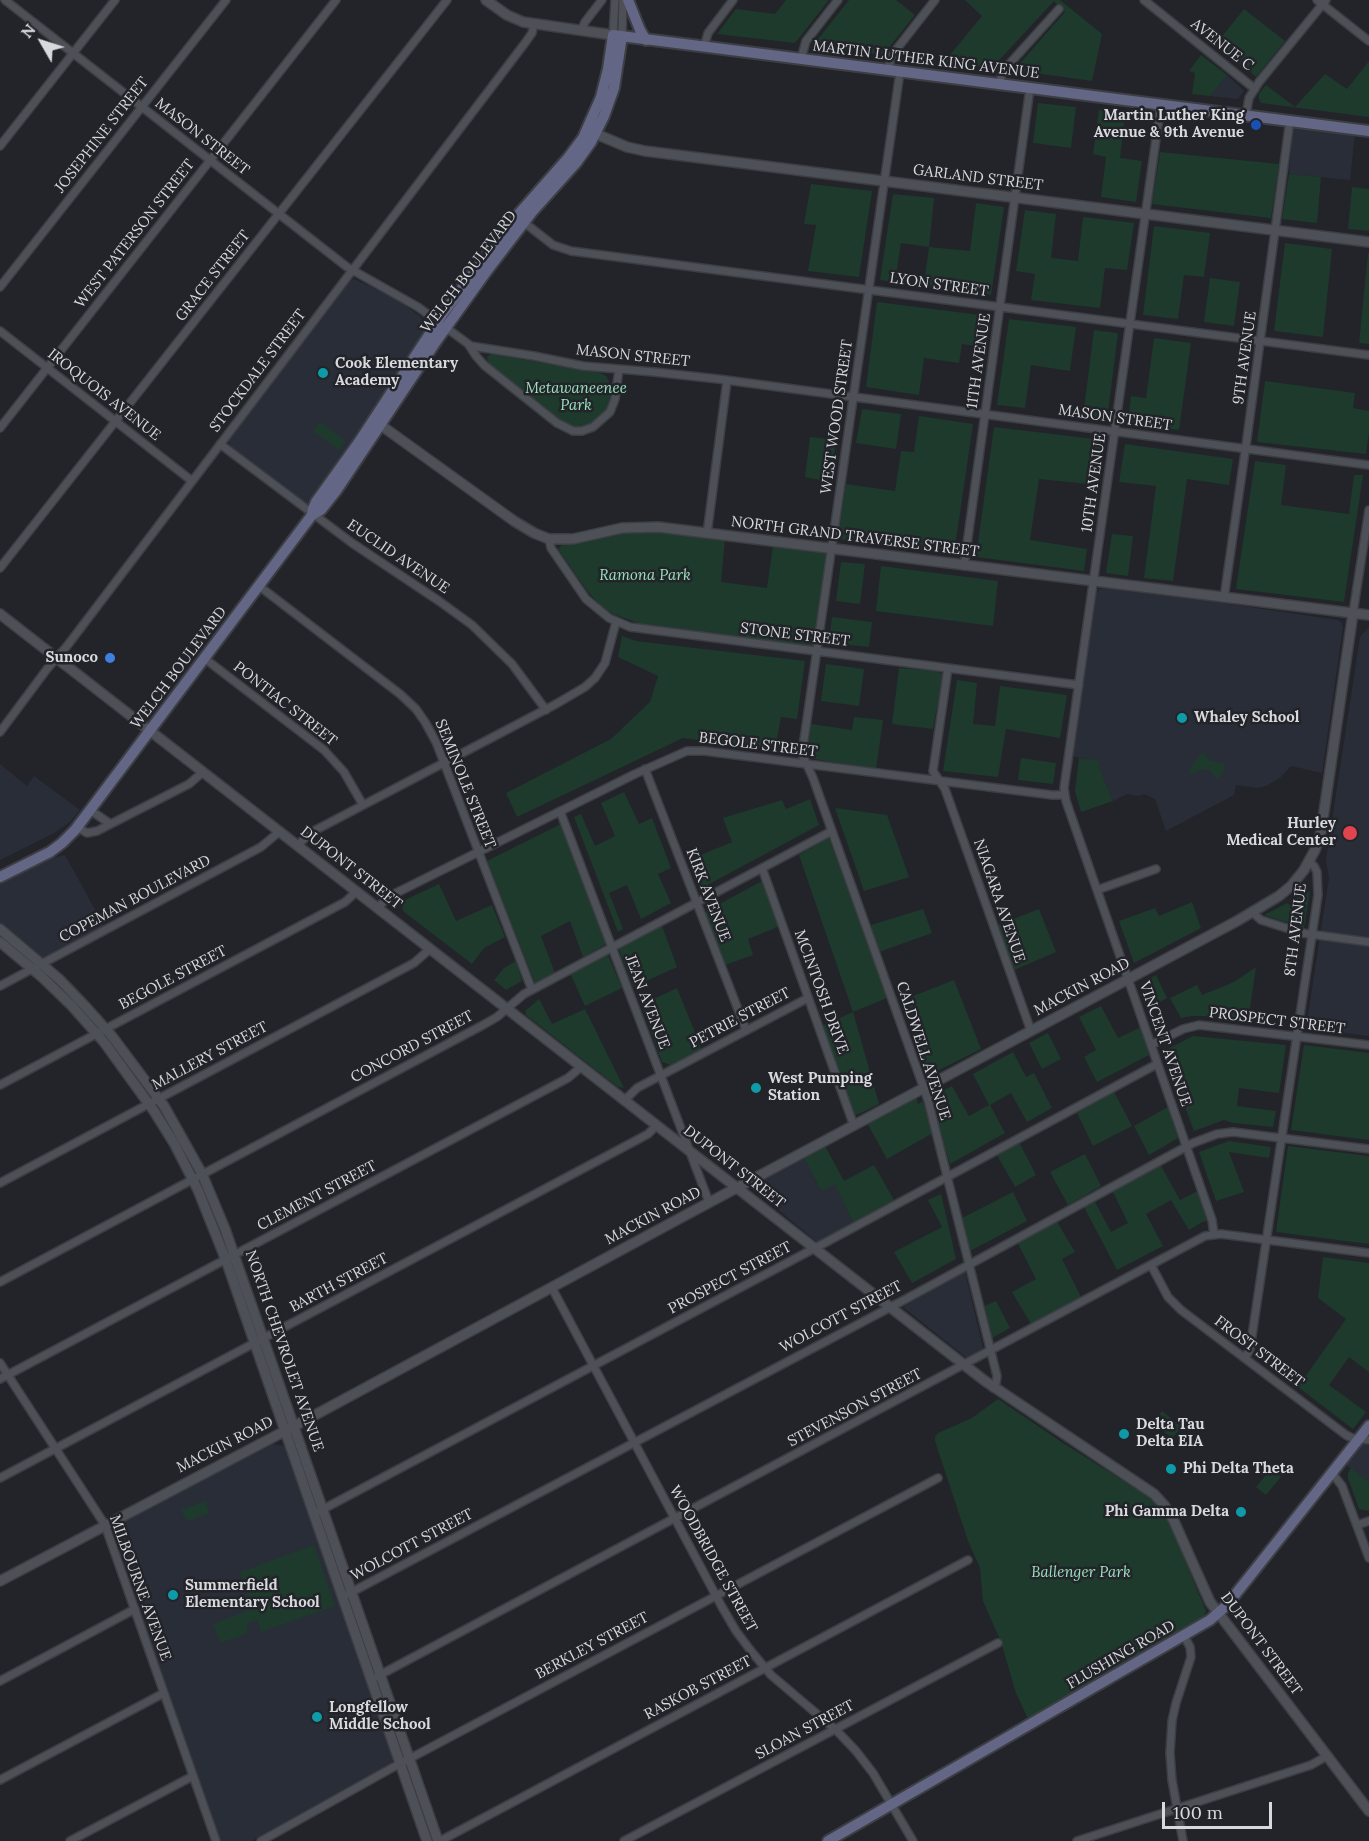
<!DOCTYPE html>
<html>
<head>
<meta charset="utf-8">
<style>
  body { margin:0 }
  #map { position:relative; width:1369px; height:1841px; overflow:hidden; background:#222429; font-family:Lora,serif }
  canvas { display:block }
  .north { position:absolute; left:12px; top:12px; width:60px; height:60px; -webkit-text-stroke:4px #222429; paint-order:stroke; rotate:309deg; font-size:16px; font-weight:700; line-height:24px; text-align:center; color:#d8d9dd }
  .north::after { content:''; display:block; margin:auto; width:21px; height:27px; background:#d8d9dd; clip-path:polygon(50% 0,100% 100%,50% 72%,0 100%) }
  .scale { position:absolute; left:1162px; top:1802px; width:110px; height:27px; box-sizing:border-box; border:3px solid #d8d9dd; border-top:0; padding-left:8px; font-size:18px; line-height:21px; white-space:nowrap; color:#d8d9dd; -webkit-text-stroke:4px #222429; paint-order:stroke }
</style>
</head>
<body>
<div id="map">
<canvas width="1369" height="1841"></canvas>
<div class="north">N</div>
<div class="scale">100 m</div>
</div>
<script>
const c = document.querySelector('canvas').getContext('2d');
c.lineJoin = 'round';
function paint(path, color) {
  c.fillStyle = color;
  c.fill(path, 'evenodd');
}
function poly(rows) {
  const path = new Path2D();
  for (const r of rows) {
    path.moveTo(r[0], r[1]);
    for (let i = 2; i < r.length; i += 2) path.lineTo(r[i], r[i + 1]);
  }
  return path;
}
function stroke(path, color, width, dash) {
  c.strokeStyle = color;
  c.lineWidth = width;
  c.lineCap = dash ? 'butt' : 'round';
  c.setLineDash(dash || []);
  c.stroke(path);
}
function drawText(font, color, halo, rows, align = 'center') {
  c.font = font + ' Lora,serif';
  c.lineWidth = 5;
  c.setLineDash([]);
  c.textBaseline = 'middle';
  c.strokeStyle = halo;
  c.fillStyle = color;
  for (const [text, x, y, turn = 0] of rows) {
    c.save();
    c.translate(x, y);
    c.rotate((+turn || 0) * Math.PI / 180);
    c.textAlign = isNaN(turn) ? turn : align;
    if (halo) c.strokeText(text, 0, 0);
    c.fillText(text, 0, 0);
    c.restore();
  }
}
paint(poly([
  [1227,75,1244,91,1238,99,1210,96],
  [1293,127,1355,133,1350,180,1289,174],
  [354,279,394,297,426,321,428,327,369,419,311,502,305,503,231,448,228,440,350,281],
  [1105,588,1222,603,1338,620,1341,622,1343,627,1322,773,1291,766,1280,778,1266,786,1258,788,1236,785,1234,795,1166,831,1155,799,1144,794,1139,796,1127,794,1113,801,1099,766,1099,762,1072,756,1096,595,1099,589],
  [1369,627,1369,1036,1306,1028,1329,878,1326,860,1360,637],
  [0,764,27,786,34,776,80,810,70,822,54,833,0,860],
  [65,855,104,926,43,958,0,923,0,884,55,857],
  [804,1158,821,1191,835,1184,853,1223,817,1242,750,1186],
  [965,1272,983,1348,967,1358,903,1307],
  [273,1444,284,1446,288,1452,394,1759,390,1764,252,1841,220,1841,114,1533,118,1523],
  [1362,1444,1369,1444,1369,1482,1345,1464]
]), '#292d37');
paint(poly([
  [786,0,829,0,795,43,717,34,736,9,775,14],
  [849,0,896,0,915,15,883,55,817,46,815,43],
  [965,0,1060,0,1102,34,1092,81,1014,70,1065,12,1054,1,991,69,944,62,982,16],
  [1244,9,1285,41,1256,77,1216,44],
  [1201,55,1227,75,1210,96,1192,94,1195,73,1189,71],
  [1369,61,1369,117,1261,103,1259,99,1259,94,1266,85,1295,107,1325,74,1347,89],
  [1038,103,1076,107,1071,148,1033,143],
  [1099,110,1125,113,1120,158,1142,161,1136,202,1101,197,1106,157,1093,154],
  [1160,152,1279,164,1271,218,1152,204],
  [1289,174,1321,177,1317,223,1282,219],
  [811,184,872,191,859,277,808,271,816,225,804,224],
  [1352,187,1369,189,1369,231,1348,229],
  [893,194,934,198,929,247,970,251,976,203,1004,207,991,295,924,285,929,247,901,243,895,282,880,280],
  [1025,210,1056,214,1051,258,1078,261,1083,217,1134,223,1127,270,1105,268,1100,308,1031,300,1035,274,1016,271],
  [1154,226,1210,233,1204,277,1184,275,1178,319,1143,315],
  [1285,243,1332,249,1323,337,1274,331],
  [1368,253,1369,253,1369,344,1359,343],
  [1210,278,1240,282,1234,326,1204,322],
  [877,302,988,316,983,347,962,344,959,363,924,358,919,395,866,387],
  [1009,319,1076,327,1070,371,1031,365,1025,408,997,405],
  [1094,330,1118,333,1107,420,1083,416],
  [1154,338,1191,343,1179,430,1128,423,1131,396,1146,398],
  [491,354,600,373,606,376,612,387,611,403,603,415,595,421,582,427,572,427,560,422,488,364,487,357],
  [1265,381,1355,393,1353,408,1369,411,1369,432,1366,454,1257,442],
  [862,409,901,414,896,449,856,443],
  [919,416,973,424,954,554,838,539,846,484,895,491,901,451,914,452],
  [320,422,346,441,339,450,313,431],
  [994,427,1103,440,1097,485,1039,479,1030,540,1087,549,1084,571,976,557],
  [810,437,836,440,830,482,805,477],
  [1125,444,1233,459,1229,485,1187,479,1173,581,1144,578,1156,486,1119,482],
  [1255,461,1286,465,1281,505,1349,514,1354,475,1363,475,1344,602,1236,589],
  [649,530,725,539,721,582,767,588,773,546,827,554,813,647,644,625,613,614,603,608,588,592,558,549,563,544,575,544,622,532],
  [1112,534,1133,536,1128,576,1106,573],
  [841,562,865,564,860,604,836,601],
  [881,566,998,581,993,626,876,611],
  [832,617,872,622,869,647,829,643],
  [622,636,636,641,805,661,797,719,781,717,775,750,683,738,517,817,506,793,611,739,650,702,658,676,618,657],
  [826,664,864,669,859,706,821,701],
  [899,668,936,671,943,674,933,729,892,724],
  [957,680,977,683,973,724,995,726,1000,686,1067,695,1060,738,1006,729,998,777,943,771],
  [854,717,883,720,876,769,814,759,808,751,811,724,852,730],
  [1204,752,1209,760,1225,764,1223,774,1218,778,1215,778,1212,772,1207,769,1195,772,1194,774,1188,772,1192,768,1193,763],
  [1021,758,1056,763,1053,784,1018,780],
  [1079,758,1099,761,1099,766,1113,801,1081,812,1075,791],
  [624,792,639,824,652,818,671,868,658,874,671,903,641,919,627,885,609,893,623,929,618,932,574,817,581,814,595,846,615,836,601,803],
  [810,799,819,825,702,888,691,859,732,842,723,818,782,800,786,809],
  [835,808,887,815,909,877,864,891],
  [561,824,606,944,583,957,570,921,541,936,555,973,535,983,487,861],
  [829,838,887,998,853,1012,879,1104,861,1113,855,1115,822,1026,853,1012,799,855],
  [762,881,780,926,748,939,753,955,725,965,705,912],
  [439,884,456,921,492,905,505,937,484,948,472,964,403,911,402,905,405,900],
  [1310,891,1304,928,1264,915,1287,903,1289,905,1294,902,1293,900],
  [1192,902,1201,928,1134,963,1119,921,1155,908,1159,916],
  [923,909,932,933,879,952,871,925],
  [1039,909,1056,952,1014,970,998,925],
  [662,926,677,967,633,987,619,949],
  [604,955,608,955,622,988,585,1006,570,973],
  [516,961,522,981,506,990,494,980,504,968],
  [1256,967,1248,1021,1212,1016,1192,1016,1181,1018,1170,998,1197,985,1202,995,1234,982],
  [1156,975,1167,998,1149,1008,1141,984],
  [954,980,981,1049,929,1075,903,1000],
  [677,988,702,1050,671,1065,662,1062,641,1005],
  [539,999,552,1024,585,1009,624,1088,618,1087,526,1015,525,1011],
  [1101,1006,1118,1038,1141,1027,1149,1055,1097,1082,1084,1057,1096,1050,1079,1017],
  [1048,1033,1061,1059,1042,1069,1029,1043],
  [1193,1036,1286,1045,1279,1093,1239,1088,1237,1106,1276,1111,1273,1127,1233,1123,1224,1120,1194,1131,1164,1051],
  [1304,1045,1369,1053,1369,1140,1291,1130],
  [1013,1052,1026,1077,1034,1073,1052,1108,1027,1122,1011,1093,990,1105,1005,1133,950,1164,930,1097,952,1086,969,1116,989,1105,973,1074],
  [1114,1092,1132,1126,1093,1146,1077,1113],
  [916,1097,918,1104,923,1101,933,1133,887,1159,867,1123],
  [1168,1107,1178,1138,1149,1155,1134,1126],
  [1229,1141,1271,1147,1269,1158,1229,1152,1244,1192,1216,1201,1199,1152],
  [1019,1142,1036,1175,1015,1187,997,1155],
  [825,1146,844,1181,874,1165,894,1200,853,1223,835,1185,821,1191,804,1158],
  [1288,1146,1369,1156,1369,1244,1276,1232],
  [1085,1154,1101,1186,1068,1205,1050,1172],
  [1160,1164,1180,1200,1198,1191,1207,1221,1202,1222,1189,1230,1171,1200,1146,1214,1163,1246,1117,1270,1083,1205,1094,1200,1111,1232,1128,1223,1112,1190],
  [1013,1192,1027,1221,970,1251,962,1218],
  [941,1194,956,1259,912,1283,894,1252,942,1227,928,1200],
  [1056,1220,1075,1252,1062,1259,1081,1297,1031,1324,1012,1292,1036,1279,1017,1242],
  [1323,1257,1369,1263,1369,1372,1349,1357,1329,1385,1366,1412,1353,1429,1298,1387,1346,1319,1318,1298],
  [996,1301,1010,1328,992,1338,985,1306],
  [998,1399,1063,1443,1146,1495,1160,1507,1169,1522,1206,1611,1204,1616,1195,1622,1028,1719,1016,1693,1001,1642,983,1601,980,1568,968,1541,935,1441,935,1437,938,1433,972,1418],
  [1162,1411,1182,1427,1172,1438,1153,1423],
  [1351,1468,1369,1482,1369,1511,1359,1509,1348,1478,1348,1473],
  [1271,1469,1281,1477,1266,1495,1256,1487],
  [205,1501,210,1513,187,1522,181,1510],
  [314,1545,335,1606,261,1632,257,1620,248,1623,246,1634,220,1643,213,1624,249,1610,253,1607,240,1572]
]), '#1d3a2c');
const minor = poly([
  [5,0,347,267,418,307,471,346,534,356,583,366,654,372,718,379,1369,465],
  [1144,0,1255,89],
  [1317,0,1369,41],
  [581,31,585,22,602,0],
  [613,35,615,0],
  [622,36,623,0],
  [704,47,708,33,733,0],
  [801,59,806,41,838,0],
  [888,70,892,55,935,0],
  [900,72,802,754,813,778,928,1100,997,1376,996,1383,993,1388],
  [999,84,1003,71,1059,9],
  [1161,104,1064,788,1066,801,1212,1220,1214,1234],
  [1246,115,1249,98,1259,82,1326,0],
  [0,146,115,0],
  [521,220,553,245,571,251,1369,355],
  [0,287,226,0],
  [0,331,192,481],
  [469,345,476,356,484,365,557,423,573,431,582,431,593,427,610,412,615,399,619,369],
  [0,428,336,0],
  [220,444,352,543,439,601,472,625,512,664,546,710],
  [707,534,727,381],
  [549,539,551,548,586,599,609,618,630,627,1079,685],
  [964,566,1030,88],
  [0,568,447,0],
  [259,586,400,694,416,709,425,722,436,742,532,990],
  [1224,598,1247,438,1290,120],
  [1353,613,1369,510],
  [204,658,324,750,344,772,363,805],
  [948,668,933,771,945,789,1031,1031],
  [0,732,47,669,67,646,525,43,532,33,534,24],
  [645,769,746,1030],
  [90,810,109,823],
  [560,811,709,1202],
  [77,827,87,833,97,831,189,784,203,772],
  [297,846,310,833,556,704,585,687,595,678,605,663,616,622],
  [762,868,854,1126],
  [1097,890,1156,869],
  [377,908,390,896,635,774,687,751,704,751,1052,795,1064,795],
  [1252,912,1261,920,1302,933,1369,942],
  [0,986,261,847,279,832],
  [1151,1045,1183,1029,1199,1025,1369,1045],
  [0,1085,345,902,356,892],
  [624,1101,637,1088,808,998],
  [0,1183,414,963,430,949],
  [1151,1265,1168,1297,1181,1310,1346,1435,1352,1438,1369,1440],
  [0,1282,483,1025,497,1017,524,994,832,831],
  [552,1288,722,1607,736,1631,751,1651,771,1675,837,1731,856,1751,873,1773,913,1841],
  [1245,1358,1250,1349,1318,895,1317,872,1314,866,1309,862],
  [0,1363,105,1525,216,1841],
  [0,1379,568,1078,581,1067],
  [1332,1473,1342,1486,1369,1558],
  [0,1478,635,1141,648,1134,656,1126],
  [314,1514,832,1239,1157,1064],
  [1357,1525,1369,1521],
  [348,1594,906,1299,1193,1143,1217,1134,1233,1132,1369,1149],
  [376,1677,1205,1236,1221,1234,1369,1253],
  [0,1681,135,1609],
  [0,1780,164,1693],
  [70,1841,193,1776],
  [261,1841,390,1769,938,1478],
  [440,1841,968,1560],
  [624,1841,998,1643],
  [1077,1841,1311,1765,1327,1756],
  [1183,1841,1172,1780,1170,1753,1172,1721,1176,1703,1191,1657,1190,1647,1184,1636]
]);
const tertiary = poly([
  [486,0,507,15,523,22,613,35],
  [589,131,627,147,645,151,1369,242],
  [375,421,514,521,534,533,549,539,573,539,622,528,658,527,1369,615],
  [0,614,985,1381,1154,1494,1164,1505,1173,1519,1210,1602,1369,1811],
  [0,929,59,979,84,1005,111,1035,164,1106,202,1174,225,1229,438,1841],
  [0,942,42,977,72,1006,104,1042,154,1111,174,1143,198,1190,226,1260,427,1841],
  [0,1581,302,1422,697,1209,1237,921,1279,896,1291,886,1304,870,1315,850,1321,832,1353,613]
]);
const secondary = poly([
  [628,0,640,30,646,40],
  [312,515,321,510,336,491,437,340,486,272,532,212,576,163,591,142,604,116,614,88,622,36],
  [0,877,50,852,62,843,75,830,312,515,313,509,316,502,359,442,444,312,516,217,568,158,583,138,601,97,608,69,613,35,1369,131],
  [828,1841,1210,1620,1226,1606,1250,1576,1369,1426]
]);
stroke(minor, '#3c3e43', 10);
stroke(tertiary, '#3c3e43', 12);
stroke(secondary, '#3c3e43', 14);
stroke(minor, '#4e5057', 7);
stroke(tertiary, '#4e5057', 9);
stroke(secondary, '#646686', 10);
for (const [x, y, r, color] of [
  [1256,125,6,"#1a4fb4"],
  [323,373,6,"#0f9aa8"],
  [110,658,6,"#3f7fe0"],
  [1182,718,6,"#0f9aa8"],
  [1350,833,8,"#e0444e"],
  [756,1088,6,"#0f9aa8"],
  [1124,1434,6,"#0f9aa8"],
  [1171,1469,6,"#0f9aa8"],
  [1241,1512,6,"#0f9aa8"],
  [173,1595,6,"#0f9aa8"],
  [317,1717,6,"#0f9aa8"]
]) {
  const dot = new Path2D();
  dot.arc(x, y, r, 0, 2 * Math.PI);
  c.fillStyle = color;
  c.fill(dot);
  stroke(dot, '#222429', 2);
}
drawText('15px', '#d8d9dd', '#222429', [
  ["AVENUE C",1222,45,38],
  ["MARTIN LUTHER KING AVENUE",926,60,7],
  ["JOSEPHINE STREET",102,135,-52],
  ["MASON STREET",202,137,38],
  ["GARLAND STREET",978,178,7],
  ["WEST PATERSON STREET",135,234,-52],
  ["WELCH BOULEVARD",469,272,-53],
  ["GRACE STREET",213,276,-52],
  ["LYON STREET",939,285,8],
  ["MASON STREET",633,356,6],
  ["9TH AVENUE",1245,358,-82],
  ["11TH AVENUE",979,361,-82],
  ["STOCKDALE STREET",258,371,-53],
  ["IROQUOIS AVENUE",104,395,38],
  ["WEST WOOD STREET",837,417,-82],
  ["MASON STREET",1115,418,8],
  ["10TH AVENUE",1094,483,-82],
  ["NORTH GRAND TRAVERSE STREET",855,537,7],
  ["EUCLID AVENUE",398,557,34],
  ["STONE STREET",795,635,7],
  ["WELCH BOULEVARD",179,668,-53],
  ["PONTIAC STREET",285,704,38],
  ["BEGOLE STREET",758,745,7],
  ["SEMINOLE STREET",465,784,68],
  ["DUPONT STREET",351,868,38],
  ["KIRK AVENUE",708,895,69],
  ["COPEMAN BOULEVARD",135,899,-28],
  ["NIAGARA AVENUE",999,901,71],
  ["8TH AVENUE",1296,930,-83],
  ["BEGOLE STREET",173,978,-28],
  ["MACKIN ROAD",1082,987,-28],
  ["MCINTOSH DRIVE",821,992,70],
  ["JEAN AVENUE",647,1002,69],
  ["PETRIE STREET",740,1018,-28],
  ["PROSPECT STREET",1277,1021,7],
  ["VINCENT AVENUE",1165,1044,71],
  ["CONCORD STREET",412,1047,-28],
  ["CALDWELL AVENUE",923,1051,72],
  ["MALLERY STREET",210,1056,-28],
  ["DUPONT STREET",734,1167,38],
  ["CLEMENT STREET",317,1196,-28],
  ["MACKIN ROAD",653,1216,-28],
  ["PROSPECT STREET",730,1278,-28],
  ["BARTH STREET",339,1283,-28],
  ["WOLCOTT STREET",841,1317,-28],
  ["NORTH CHEVROLET AVENUE",284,1351,71],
  ["FROST STREET",1259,1352,37],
  ["STEVENSON STREET",855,1408,-28],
  ["MACKIN ROAD",225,1445,-27],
  ["WOLCOTT STREET",412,1545,-28],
  ["WOODBRIDGE STREET",713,1559,61],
  ["MILBOURNE AVENUE",140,1588,70],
  ["DUPONT STREET",1261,1644,53],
  ["BERKLEY STREET",592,1646,-28],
  ["FLUSHING ROAD",1121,1655,-30],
  ["RASKOB STREET",698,1688,-28],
  ["SLOAN STREET",805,1730,-28]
]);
drawText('bold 15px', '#d8d9dd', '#222429', [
  ["Martin Luther King",1244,116,"right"],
  ["Avenue & 9th Avenue",1244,133,"right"],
  ["Cook Elementary",335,364],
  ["Academy",335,381],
  ["Sunoco",98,658,"right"],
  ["Whaley School",1194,718],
  ["Hurley",1336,824,"right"],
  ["Medical Center",1336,841,"right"],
  ["West Pumping",768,1079],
  ["Station",768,1096],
  ["Delta Tau",1136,1425],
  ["Delta EIA",1136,1442],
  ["Phi Delta Theta",1183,1469],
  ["Phi Gamma Delta",1229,1512,"right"],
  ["Summerfield",185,1586],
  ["Elementary School",185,1603],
  ["Longfellow",329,1708],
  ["Middle School",329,1725]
], 'left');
drawText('italic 15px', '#98e0bb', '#222429', [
  ["Metawaneenee",576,389],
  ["Park",576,406],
  ["Ramona Park",645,576],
  ["Ballenger Park",1081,1573]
]);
</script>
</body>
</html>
